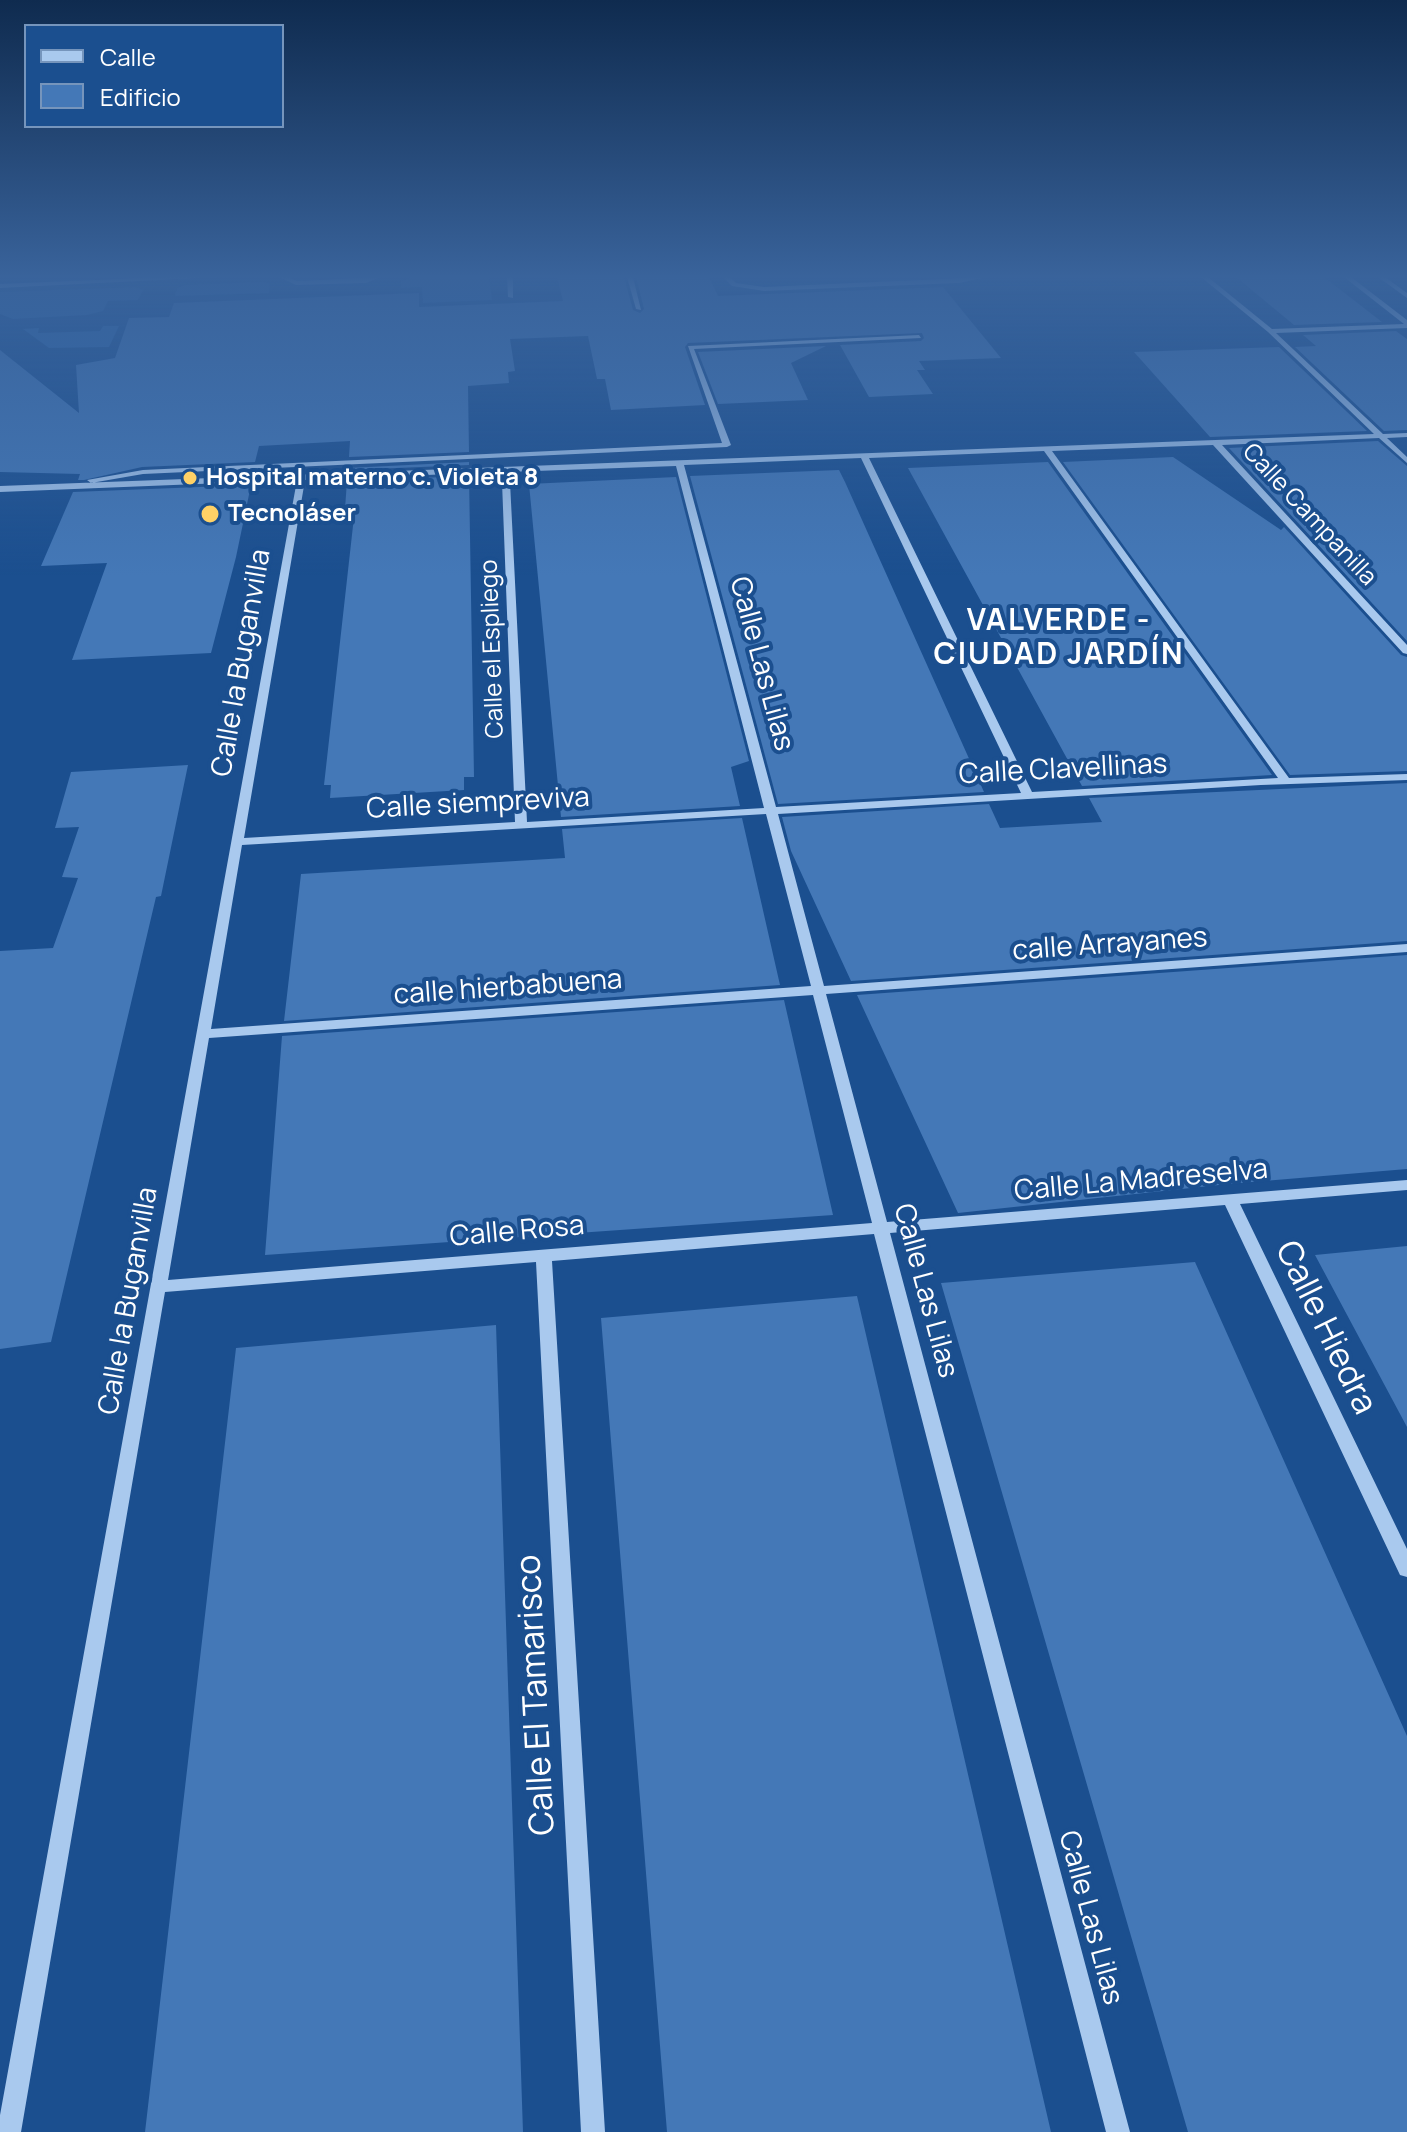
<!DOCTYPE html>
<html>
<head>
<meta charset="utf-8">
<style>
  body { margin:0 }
  #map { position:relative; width:1407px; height:2132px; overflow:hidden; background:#1b4f8f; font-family:Manrope,sans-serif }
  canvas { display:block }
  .legend { position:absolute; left:24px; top:24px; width:260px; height:104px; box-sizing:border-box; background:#1b4f8f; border:2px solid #7695bc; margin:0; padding:10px 14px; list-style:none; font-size:24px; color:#fff }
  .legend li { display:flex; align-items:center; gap:16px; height:40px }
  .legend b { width:40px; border:2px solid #7695bc }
</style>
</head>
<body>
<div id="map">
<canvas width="1407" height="2132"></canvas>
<ul class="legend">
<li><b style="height:10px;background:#a9c9ee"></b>Calle</li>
<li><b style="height:22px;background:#4478b7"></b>Edificio</li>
</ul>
</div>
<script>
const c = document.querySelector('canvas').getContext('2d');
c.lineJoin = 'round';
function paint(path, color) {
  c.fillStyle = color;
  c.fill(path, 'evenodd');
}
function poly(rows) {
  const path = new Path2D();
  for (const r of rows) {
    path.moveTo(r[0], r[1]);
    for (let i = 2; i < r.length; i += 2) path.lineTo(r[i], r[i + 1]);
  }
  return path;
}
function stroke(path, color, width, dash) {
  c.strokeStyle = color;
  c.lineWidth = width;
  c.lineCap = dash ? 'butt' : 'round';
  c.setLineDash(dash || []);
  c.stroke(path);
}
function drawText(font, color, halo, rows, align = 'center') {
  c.font = font + ' Manrope,sans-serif';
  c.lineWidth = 8;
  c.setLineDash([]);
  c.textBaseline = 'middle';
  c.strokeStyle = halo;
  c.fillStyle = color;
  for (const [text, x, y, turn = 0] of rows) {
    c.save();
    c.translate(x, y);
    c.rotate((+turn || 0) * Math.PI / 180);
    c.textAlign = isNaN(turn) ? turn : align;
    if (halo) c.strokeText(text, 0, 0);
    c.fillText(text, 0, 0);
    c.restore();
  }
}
paint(poly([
  [414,277,489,277,492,300,423,303,422,287,401,288,401,281],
  [264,282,270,284,269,293,175,296,177,288,185,285],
  [136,287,143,290,138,300,108,301,103,311,87,315,13,319,0,314,0,292],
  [103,326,119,326,109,347,49,348,23,329,39,328,38,333,100,331]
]), '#2e69ad');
paint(poly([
  [557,277,624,277,633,310,640,313,644,309,636,277,709,277,718,296,943,287,1001,358,919,361,925,370,917,370,933,394,869,397,840,345,921,341,924,338,922,333,688,343,685,347,705,405,611,410,605,379,597,379,588,336,510,339,515,371,508,372,509,383,468,386,469,452,349,457,350,441,259,446,255,462,142,467,84,480,78,480,80,474,0,472,0,350,79,413,76,365,115,358,129,318,169,317,174,303,419,293,419,307,563,301],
  [1236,277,1324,277,1382,322,1294,325],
  [1396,331,1407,339,1407,430,1384,431,1295,347,1316,346,1303,335],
  [826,346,791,363,808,400,718,404,698,352],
  [1279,347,1367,431,1210,437,1134,352],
  [1378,441,1407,466,1407,641,1229,448],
  [1173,457,1281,530,1284,527,1401,655,1407,657,1407,771,1290,775,1063,462],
  [469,462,469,465,348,470,348,468],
  [1048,462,1272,775,1082,786,908,468],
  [839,470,845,482,984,792,778,804,690,476],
  [469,476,474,777,464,777,464,790,330,798,331,785,324,785,355,508,345,509,347,481],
  [676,477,749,761,731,767,740,806,561,817,529,484],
  [251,485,236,557,211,653,72,660,107,563,41,566,73,492],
  [188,765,161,896,156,897,51,1342,0,1349,0,951,53,948,78,878,62,877,79,827,55,828,71,772],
  [1407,783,1407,941,851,981,791,851,782,817,989,804,1000,828,1102,822,1089,798],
  [742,818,780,985,284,1021,301,874,565,858,562,829],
  [1407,955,1407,1169,1228,1184,958,1213,857,995],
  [784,1000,833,1215,265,1255,282,1036],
  [1407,1246,1407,1427,1315,1255],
  [1195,1262,1407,1736,1407,2132,1188,2132,941,1283],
  [857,1296,1051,2132,667,2132,601,1318],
  [496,1325,523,2132,145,2132,236,1348]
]), '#4478b7');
paint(poly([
  [165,277,218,277,0,288,0,284,165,277],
  [279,277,288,277,297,281,381,277,366,283,296,285,279,277],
  [507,277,513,277,513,298,508,297,507,277],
  [627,277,633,277,641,310,636,309,627,277],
  [723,277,730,277,736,283,764,287,987,277,959,283,764,291,732,286,723,277],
  [1201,277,1208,277,1272,329,1404,324,1344,277,1351,277,1407,320,1407,328,1276,333,1383,434,1407,433,1407,437,1387,438,1407,457,1407,463,1379,438,1222,445,1407,645,1407,654,1403,653,1213,445,1052,451,1289,778,1407,774,1407,780,1261,785,778,814,824,986,1407,944,1407,952,826,994,887,1222,1407,1180,1407,1190,1240,1204,1407,1549,1407,1577,1400,1575,1225,1205,890,1233,1130,2132,1106,2132,874,1234,552,1261,605,2132,581,2132,536,1262,165,1292,21,2132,0,2132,0,2115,297,480,0,492,0,486,1374,434,1268,332,1201,277],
  [1044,451,1278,778,1032,792,869,458,1044,451],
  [861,458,1021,793,776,807,684,465,861,458],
  [676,466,764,808,527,822,510,482,507,472,676,466],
  [499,472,502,482,515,822,244,838,305,480,499,472],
  [766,814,811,986,211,1029,242,845,766,814],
  [813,995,872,1223,168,1280,209,1038,813,995],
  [1378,277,1385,277,1407,293,1407,298,1378,277],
  [919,335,921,338,694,349,731,445,727,447,143,474,91,483,87,480,143,470,722,443,688,346,919,335]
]), '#a9c9ee');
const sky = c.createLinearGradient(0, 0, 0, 576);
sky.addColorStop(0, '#0f2b4f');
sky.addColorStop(0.48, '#39639b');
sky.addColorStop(1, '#39639b00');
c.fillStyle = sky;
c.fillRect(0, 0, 1407, 576);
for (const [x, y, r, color] of [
  [190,478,8,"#ffd166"],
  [210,514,10,"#ffd166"]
]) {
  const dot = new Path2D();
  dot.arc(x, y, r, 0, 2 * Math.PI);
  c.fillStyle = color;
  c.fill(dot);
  stroke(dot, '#1b4f8f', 3);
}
drawText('bold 24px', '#fff', '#1b4f8f', [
  ["Hospital materno c. Violeta 8",206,478],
  ["Tecnoláser",228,514]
], 'left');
drawText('24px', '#fff', '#1b4f8f', [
  ["Calle Campanilla",1309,515,47],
  ["Calle el Espliego",493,649,-92]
]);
drawText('28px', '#fff', '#1b4f8f', [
  ["Calle la Buganvilla",242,663,-80],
  ["Calle Las Lilas",761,664,75],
  ["Calle Clavellinas",1063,770,-3],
  ["Calle siempreviva",478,804,-3],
  ["calle Arrayanes",1110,945,-4],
  ["calle hierbabuena",508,988,-4],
  ["Calle La Madreselva",1141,1181,-5],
  ["Calle Rosa",517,1232,-5],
  ["Calle Las Lilas",925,1291,75],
  ["Calle la Buganvilla",129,1301,-80],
  ["Calle Las Lilas",1090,1918,75]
]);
c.letterSpacing = '2px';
drawText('bold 30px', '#fff', '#1b4f8f', [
  ["VALVERDE -",1059,622],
  ["CIUDAD JARDÍN",1059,656]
]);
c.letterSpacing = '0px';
drawText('34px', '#fff', '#1b4f8f', [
  ["Calle Hiedra",1325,1328,64],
  ["Calle El Tamarisco",537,1695,-93]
]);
</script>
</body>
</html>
